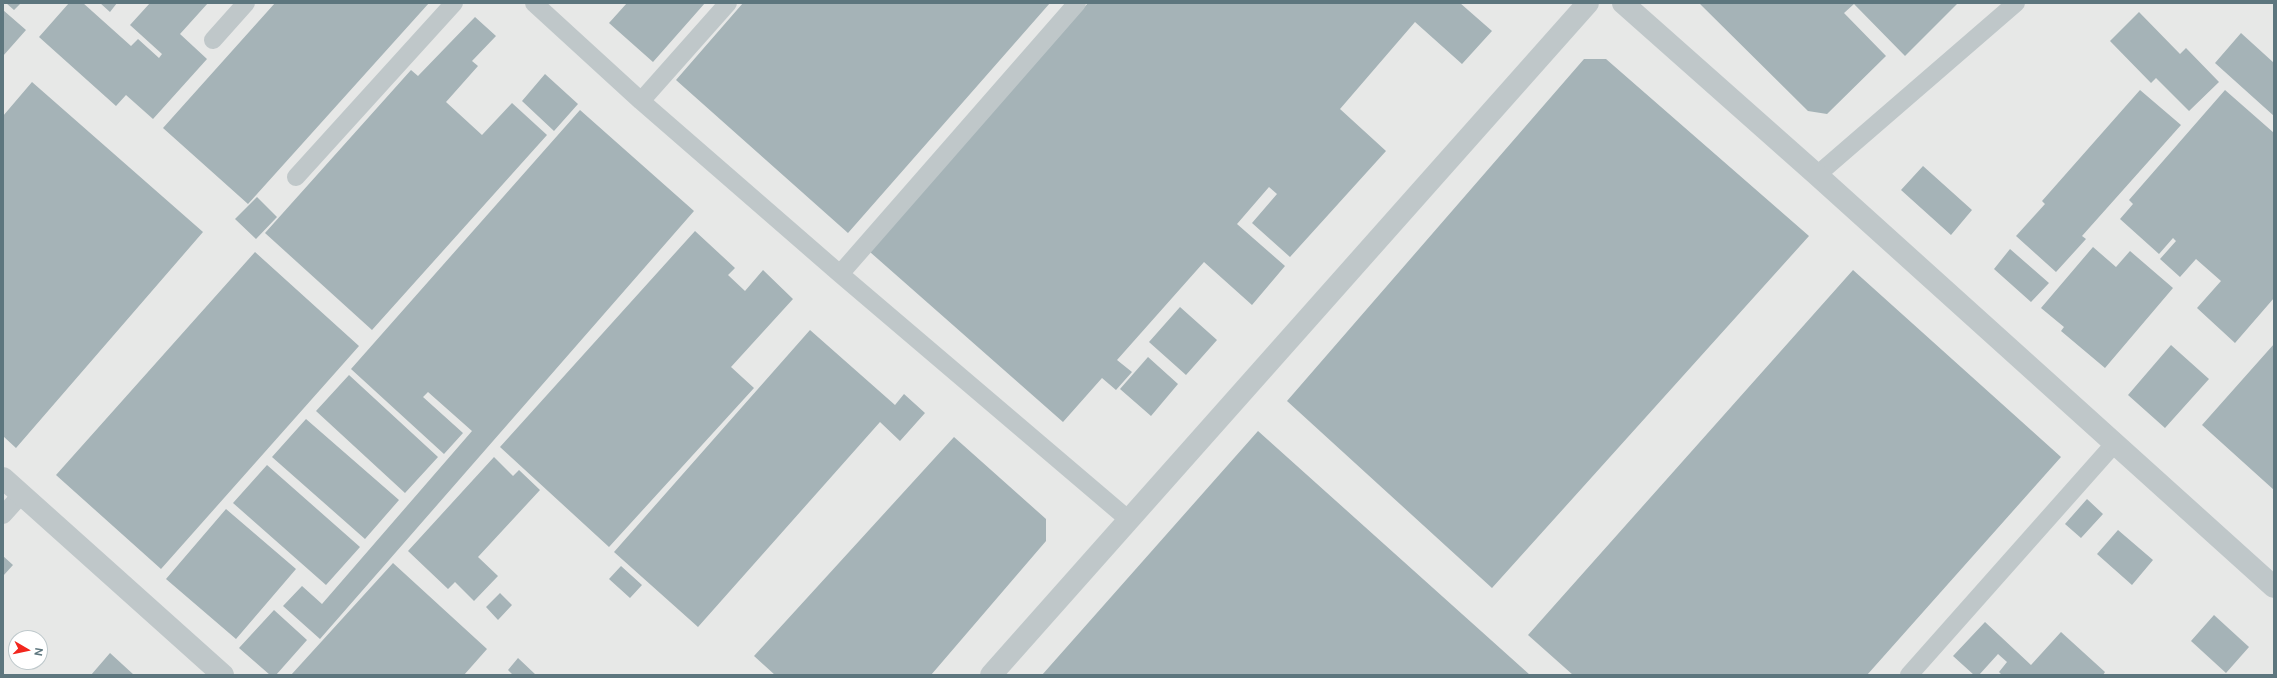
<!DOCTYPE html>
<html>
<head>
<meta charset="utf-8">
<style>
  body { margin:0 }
  #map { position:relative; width:2277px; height:678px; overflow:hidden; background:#f9f8f6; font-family:"DM Sans",sans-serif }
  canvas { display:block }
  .frame { position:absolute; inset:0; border:4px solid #5d767e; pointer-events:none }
  .north { position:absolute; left:8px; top:630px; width:40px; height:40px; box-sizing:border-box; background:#fff; border:1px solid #bec8cb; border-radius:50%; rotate:99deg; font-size:11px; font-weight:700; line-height:16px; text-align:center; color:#5d767e }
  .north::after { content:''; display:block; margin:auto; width:14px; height:18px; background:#f2261d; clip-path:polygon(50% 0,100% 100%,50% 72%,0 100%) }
</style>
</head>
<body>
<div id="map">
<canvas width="2277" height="678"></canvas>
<div class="frame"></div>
<div class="north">N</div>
</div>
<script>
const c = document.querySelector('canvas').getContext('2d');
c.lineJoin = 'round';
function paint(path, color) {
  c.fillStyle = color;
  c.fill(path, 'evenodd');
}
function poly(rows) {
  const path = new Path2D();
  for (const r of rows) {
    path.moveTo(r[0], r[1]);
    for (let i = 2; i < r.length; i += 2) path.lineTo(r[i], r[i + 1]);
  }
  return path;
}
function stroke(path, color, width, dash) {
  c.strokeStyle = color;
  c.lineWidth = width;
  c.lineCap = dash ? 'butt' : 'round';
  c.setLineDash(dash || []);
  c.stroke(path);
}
paint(poly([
  [3,3,2274,3,2274,675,3,675],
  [16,638,40,638,40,662,16,662]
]), '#e7e8e7');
paint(poly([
  [6,3,21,3,14,10],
  [69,3,83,3,131,46,138,39,159,58,162,54,130,25,150,3,208,3,180,34,207,59,153,119,126,95,116,106,39,37],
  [100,3,117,3,110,12],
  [275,3,429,3,248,204,163,128],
  [627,3,705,3,653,62,609,23],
  [743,3,1050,3,848,233,676,80],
  [1088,3,1460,3,1492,31,1462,64,1415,22,1340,109,1386,151,1290,257,1252,223,1277,194,1269,187,1237,224,1285,266,1252,305,1204,262,1117,360,1132,372,1116,390,1102,378,1063,422,870,252],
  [1699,3,1958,3,1905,56,1854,4,1844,13,1886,56,1827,114,1808,111],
  [3,10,26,30,3,56],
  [2139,12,2180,54,2186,48,2219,82,2189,111,2156,78,2151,83,2110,41],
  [475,17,496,36,472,61,478,66,446,102,482,135,512,103,547,135,372,330,265,233,411,70,418,76],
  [2241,33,2274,63,2274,116,2215,63],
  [1584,59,1606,59,1809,236,1492,588,1287,401],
  [545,74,578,104,554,131,522,101],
  [32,82,203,232,16,448,3,436,3,116],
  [2140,90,2181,125,2082,236,2086,239,2056,272,2016,236,2045,204,2042,201],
  [2225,90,2274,133,2274,298,2235,343,2197,308,2221,281,2196,259,2180,277,2160,259,2176,241,2173,238,2159,254,2120,219,2133,204,2129,200],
  [580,110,694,211,320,639,283,606,302,586,322,604,472,431,428,392,423,397,463,433,444,454,351,369],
  [1923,166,1972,210,1951,235,1901,190],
  [257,197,277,217,256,239,235,219],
  [695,231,735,268,728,275,745,291,763,270,793,299,731,367,754,388,609,547,500,447],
  [2093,247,2116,267,2130,251,2173,288,2105,368,2061,331,2064,327,2041,308],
  [2010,249,2049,283,2031,302,1994,269],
  [255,252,359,346,161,569,56,475],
  [1853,270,2061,457,1867,675,1573,675,1528,635],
  [1180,307,1217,340,1186,375,1149,342],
  [810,330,895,405,904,394,925,413,900,441,880,422,698,627,614,552],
  [2274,344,2274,490,2202,425],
  [2171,345,2209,379,2165,428,2128,395],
  [1148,357,1178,384,1151,416,1120,389],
  [349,375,438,457,405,493,316,411],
  [306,419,399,500,365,539,272,457],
  [1258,431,1530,675,1042,675],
  [954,437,1046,519,1046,541,931,675,775,675,754,656],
  [494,457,513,476,519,470,540,490,478,557,498,576,474,601,455,582,448,589,408,551],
  [267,465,360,547,326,585,233,503],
  [2087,499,2103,514,2081,538,2065,524],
  [226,509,296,569,236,639,166,579],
  [2118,530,2153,560,2132,585,2097,554],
  [3,556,13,565,3,576],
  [393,563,487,649,464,675,291,675],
  [621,566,642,585,630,598,609,579],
  [500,593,512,605,498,620,486,607],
  [274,610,307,640,276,675,270,675,239,648],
  [2214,615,2249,647,2226,673,2191,641],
  [1985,622,2031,665,2061,632,2105,672,2103,675,2002,675,1999,672,2007,662,1998,654,1979,675,1974,675,1953,656],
  [110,653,134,675,91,675],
  [518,658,536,675,513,675,508,670]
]), '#a5b3b7');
stroke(poly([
  [534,3,641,101,840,274,1129,520],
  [213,40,246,3],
  [641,101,728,3],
  [1817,175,2016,3],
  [296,177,454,3],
  [840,274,1077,3],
  [3,515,21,495],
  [1909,675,2115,443]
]), '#bfc7c9', 18);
stroke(poly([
  [1623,3,1817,175,2274,587],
  [3,478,223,675],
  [991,675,1588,3]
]), '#bfc7c9', 22);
</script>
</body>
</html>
